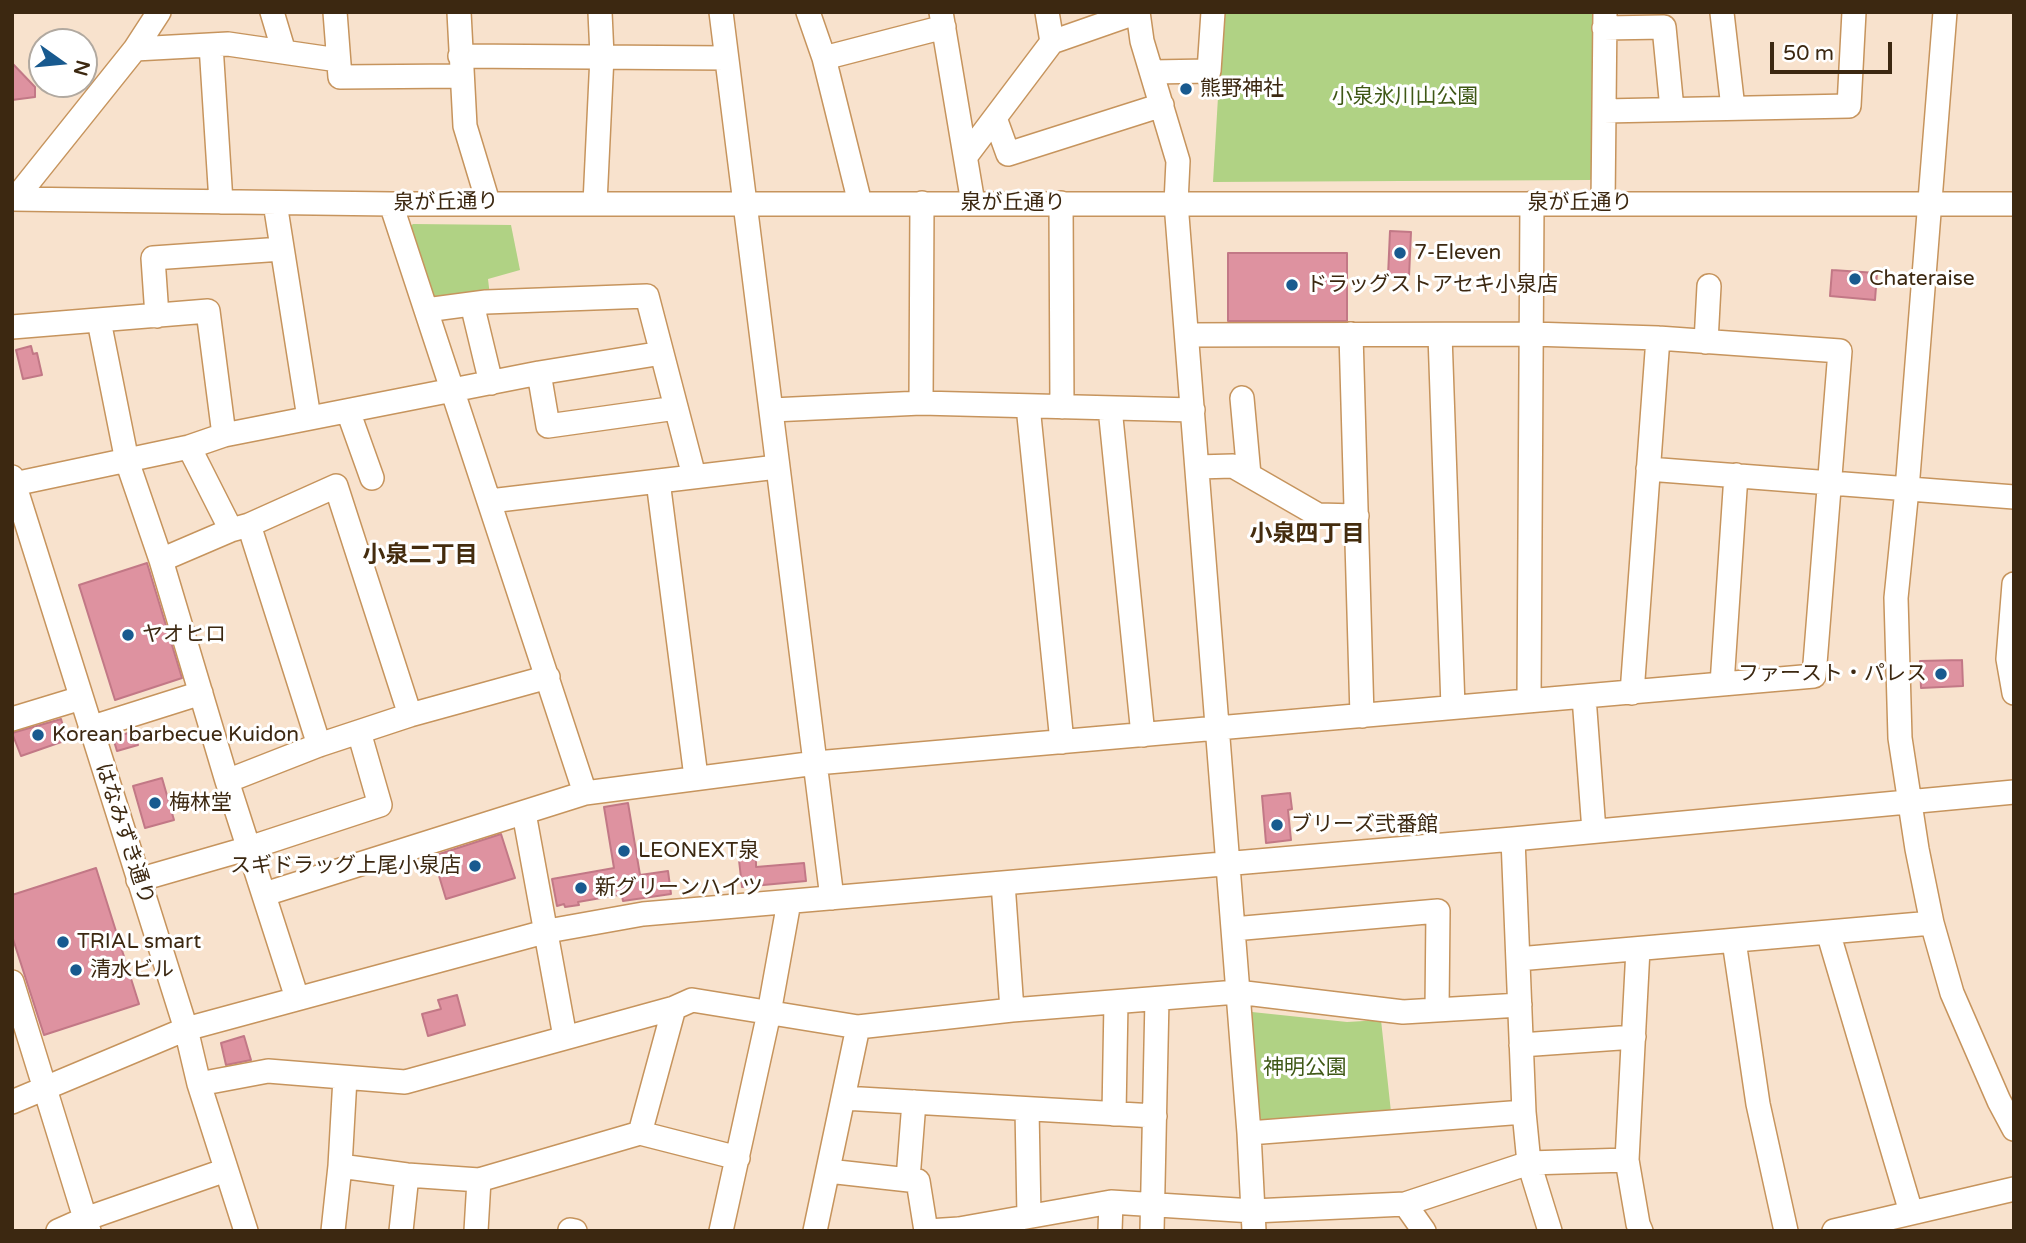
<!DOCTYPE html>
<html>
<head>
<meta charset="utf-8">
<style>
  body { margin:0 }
  #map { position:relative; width:2026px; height:1243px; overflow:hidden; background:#f8e2cd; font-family:"Varela Round",sans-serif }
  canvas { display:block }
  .frame { position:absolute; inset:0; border:14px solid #3c2811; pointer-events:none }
  .north { position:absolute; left:28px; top:28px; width:70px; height:70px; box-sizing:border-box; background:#fff; border:2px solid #b1a9a0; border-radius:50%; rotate:105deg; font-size:19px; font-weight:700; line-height:28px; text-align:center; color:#3c2811 }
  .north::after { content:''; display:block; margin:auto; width:24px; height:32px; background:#185a8f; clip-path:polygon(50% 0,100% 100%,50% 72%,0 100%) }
  .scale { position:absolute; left:1770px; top:42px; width:122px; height:32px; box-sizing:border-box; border:4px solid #3c2811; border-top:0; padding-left:9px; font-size:21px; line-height:24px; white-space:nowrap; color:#3c2811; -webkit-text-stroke:5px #fff; paint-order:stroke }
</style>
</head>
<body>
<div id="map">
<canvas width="2026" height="1243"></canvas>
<div class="frame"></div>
<div class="north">N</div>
<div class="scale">50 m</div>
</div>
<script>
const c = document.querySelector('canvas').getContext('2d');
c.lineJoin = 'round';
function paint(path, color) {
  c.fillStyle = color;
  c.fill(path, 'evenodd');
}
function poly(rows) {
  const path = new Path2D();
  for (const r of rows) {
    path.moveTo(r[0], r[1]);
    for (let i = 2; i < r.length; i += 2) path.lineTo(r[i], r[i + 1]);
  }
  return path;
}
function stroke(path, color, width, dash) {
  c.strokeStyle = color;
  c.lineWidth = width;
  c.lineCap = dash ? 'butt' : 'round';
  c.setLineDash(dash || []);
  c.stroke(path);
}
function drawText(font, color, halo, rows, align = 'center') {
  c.font = font + ' "Varela Round","Noto Sans JP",sans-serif';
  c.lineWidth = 6;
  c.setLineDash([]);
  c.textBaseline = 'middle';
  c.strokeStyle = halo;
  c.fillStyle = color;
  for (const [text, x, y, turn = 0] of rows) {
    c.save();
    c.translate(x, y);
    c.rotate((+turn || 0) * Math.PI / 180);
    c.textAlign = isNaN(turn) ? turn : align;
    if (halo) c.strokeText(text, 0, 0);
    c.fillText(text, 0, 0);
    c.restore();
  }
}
paint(poly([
  [1223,12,1597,12,1596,175,1590,180,1213,182],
  [413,224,511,225,520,270,488,279,490,296,435,304,407,229],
  [1252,1012,1347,1022,1381,1020,1391,1112,1258,1121]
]), '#b0d284');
const building = poly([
  [12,63,35,87,35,97,12,100,12,63],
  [1390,231,1411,232,1409,277,1388,276,1390,231],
  [1228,253,1347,253,1347,321,1228,321,1228,253],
  [1832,270,1877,273,1875,300,1830,296,1832,270],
  [31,346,33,354,37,353,42,375,23,379,16,350,31,346],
  [147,563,182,678,115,700,79,585,147,563],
  [1962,660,1963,686,1921,688,1920,661,1962,660],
  [61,719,67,740,21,756,12,733,61,719],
  [134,731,138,745,117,751,113,738,134,731],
  [162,778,174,820,145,828,133,786,162,778],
  [1290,793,1292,809,1288,810,1291,840,1266,843,1262,796,1290,793],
  [628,803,640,875,668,871,671,894,623,901,622,896,618,895,578,902,579,905,565,907,564,904,557,906,552,879,614,868,604,807,628,803],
  [501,834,515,878,446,899,433,856,501,834],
  [756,859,756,867,804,863,806,881,742,887,739,860,756,859],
  [96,868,139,1004,44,1035,12,936,12,895,96,868],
  [457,995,465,1025,428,1036,422,1014,441,1009,438,1000,457,995],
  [244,1036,251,1060,226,1065,221,1043,244,1036]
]);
paint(building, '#de92a0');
stroke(building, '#c27886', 2);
const minor = poly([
  [272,12,284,52],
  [335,12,340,77,461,76],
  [459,12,465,126,488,202],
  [721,12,832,898],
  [808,12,824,58,860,203],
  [941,12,973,203],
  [1047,12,1052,42],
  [1138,12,1142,41,1178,161,1176,203,1249,1133,1254,1231],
  [1945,12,1907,489,1896,598,1900,738,1917,849,1932,923,1952,993,1999,1101,2014,1129],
  [1722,13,1733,108],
  [1604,28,1664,27,1672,109],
  [211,45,221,202],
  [135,49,228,44,338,60],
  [460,56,726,58],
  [824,58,944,27],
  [1152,72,1209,71,1213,12],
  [1604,111,1849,106,1854,12],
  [995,118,1008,154,1162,105],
  [966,156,1052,42,1138,12],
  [12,199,391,204,2014,204],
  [15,199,135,49,159,12],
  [275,203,309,418],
  [595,203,602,56,600,12],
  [1061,203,1062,407],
  [391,204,585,793],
  [1603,204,1605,12],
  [472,304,491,383],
  [426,310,486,302,647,296,694,476],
  [157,316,153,258,282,249],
  [99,321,127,461,161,560,227,781,297,998],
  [12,327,208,311,224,435],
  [1351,334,1362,716],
  [1440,335,1453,707],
  [1706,342,1709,286],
  [662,353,539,373,548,426,676,408],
  [1242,398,1249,475],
  [921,403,922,203],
  [1028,406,1062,742],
  [1110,408,1143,735],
  [772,410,921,403,1193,410],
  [348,411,372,478],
  [189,447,231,530],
  [1197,467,1233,466,1318,515,1357,516],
  [1648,469,2014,497],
  [12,477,186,1029,199,1084,246,1231],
  [658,481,696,777],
  [14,484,189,447,224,435,539,373],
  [490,501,777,467],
  [249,525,319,745],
  [161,560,231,530,249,525,336,486,410,715],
  [2014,584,2008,659,2014,693],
  [1722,684,1736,475],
  [1632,693,1658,338],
  [1584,697,1594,831],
  [1529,700,1532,203],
  [12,719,81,698],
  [90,728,201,693],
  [227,781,319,745,410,715,548,677],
  [524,813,565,1037],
  [1513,839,1524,1112,1529,1163,1550,1231],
  [138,880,249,848,380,805,359,732],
  [1003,883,1012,1010],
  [265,894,585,793,816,763,1814,676,1840,351,1658,338,1532,334,1187,335],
  [1233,929,1438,911,1437,1010],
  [1828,932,1911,1212],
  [1734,941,1758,1104,1786,1231],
  [1638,949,1627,1160,1638,1224,1641,1231],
  [1518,959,1932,923],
  [12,982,89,1231],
  [1521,1045,1634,1037],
  [199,1084,268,1071,405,1082,674,1008,692,1000,858,1027,1012,1010,1237,992,1403,1012,1520,1005],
  [843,1098,1155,1116],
  [12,1102,186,1029,548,931,643,914,1513,839,2014,792],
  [1027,1109,1029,1216],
  [1114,1114,1116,1002],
  [640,1133,674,1008],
  [1249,1133,1524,1112],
  [340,1166,407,1175,479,1180,640,1133,738,1158],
  [828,1171,918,1181,926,1231],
  [908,1179,914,1102],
  [1405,1204,1424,1231],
  [570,1230,575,1231],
  [58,1231,85,1219,226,1170],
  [333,1231,340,1166,345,1078],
  [401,1231,407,1175],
  [476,1231,479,1180],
  [721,1231,769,1013,789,902],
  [815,1231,858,1027],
  [928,1231,959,1229,1111,1202,1253,1211,1405,1204,1529,1163,1627,1160],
  [1110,1231,1111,1202],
  [1152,1231,1157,999],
  [1834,1231,2014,1189]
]);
stroke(minor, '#c6945d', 26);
stroke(minor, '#fff', 23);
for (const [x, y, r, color] of [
  [1186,89,7,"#185a8f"],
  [1400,253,7,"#185a8f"],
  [1855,279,7,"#185a8f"],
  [1292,285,7,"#185a8f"],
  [128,635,7,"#185a8f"],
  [1941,674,7,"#185a8f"],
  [38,735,7,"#185a8f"],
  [155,803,7,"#185a8f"],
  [1277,825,7,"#185a8f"],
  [624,851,7,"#185a8f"],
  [475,866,7,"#185a8f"],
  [581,888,7,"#185a8f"],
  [63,942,7,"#185a8f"],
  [76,970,7,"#185a8f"]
]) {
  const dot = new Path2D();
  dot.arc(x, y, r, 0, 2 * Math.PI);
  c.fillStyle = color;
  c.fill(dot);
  stroke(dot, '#fff', 2.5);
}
drawText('21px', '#3c2811', '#fff', [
  ["熊野神社",1200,89],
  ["7-Eleven",1414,253],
  ["Chateraise",1869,279],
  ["ドラッグストアセキ小泉店",1306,285],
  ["ヤオヒロ",142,635],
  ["ファースト・パレス",1927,674,"right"],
  ["Korean barbecue Kuidon",52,735],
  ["梅林堂",169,803],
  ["ブリーズ弐番館",1291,825],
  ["LEONEXT泉",638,851],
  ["スギドラッグ上尾小泉店",461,866,"right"],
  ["新グリーンハイツ",595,888],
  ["TRIAL smart",77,942],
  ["清水ビル",90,970]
], 'left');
drawText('21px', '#3f5816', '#fff', [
  ["小泉氷川山公園",1405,97],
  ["神明公園",1305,1068]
]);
drawText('21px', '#3c2811', '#fff', [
  ["泉が丘通り",446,203,-1],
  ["泉が丘通り",1013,203],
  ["泉が丘通り",1580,203],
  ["はなみずき通り",124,834,72]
]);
drawText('bold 23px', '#442c0e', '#fff', [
  ["小泉四丁目",1307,535],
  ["小泉二丁目",420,556]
]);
</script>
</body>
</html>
